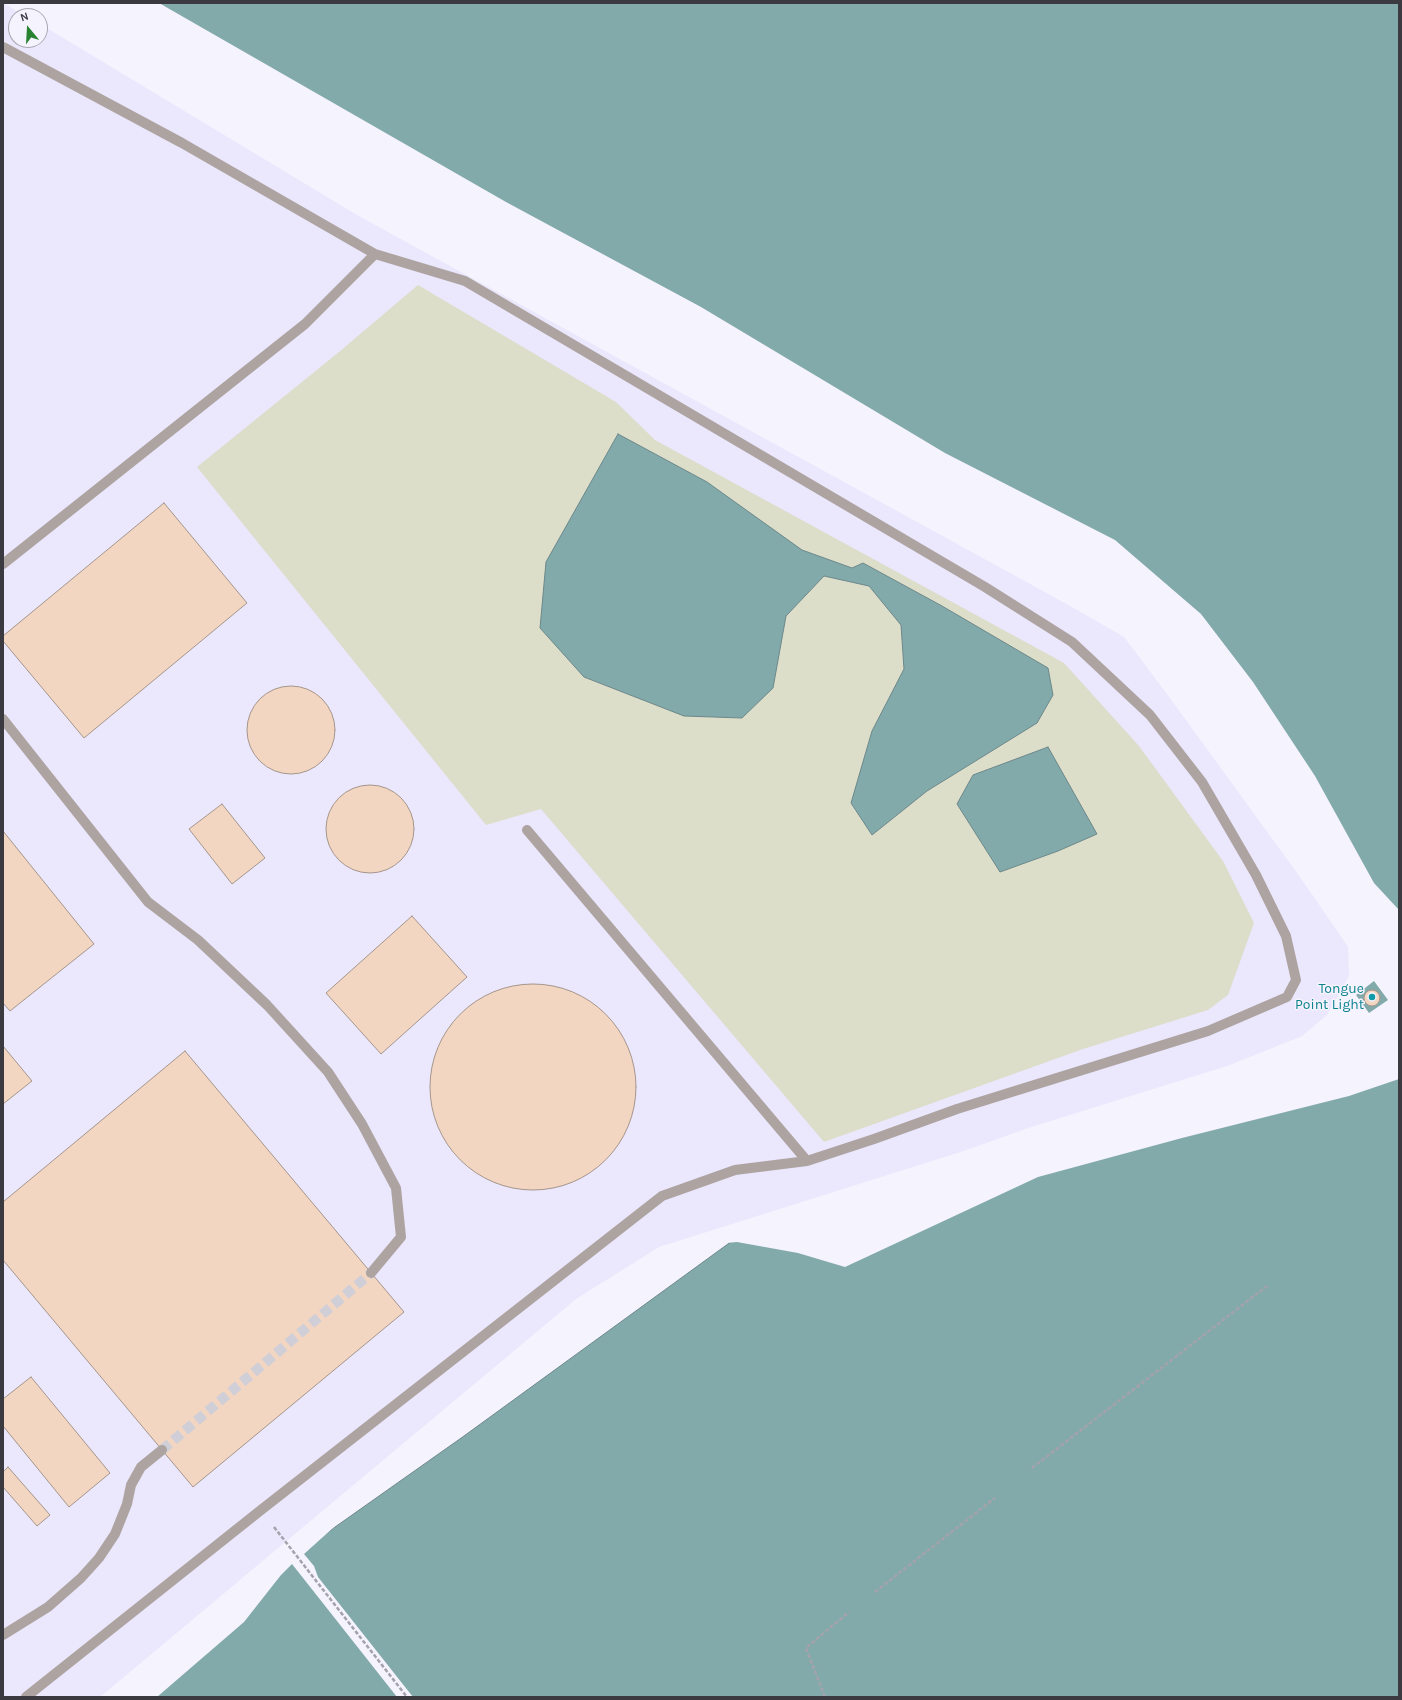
<!DOCTYPE html>
<html>
<head>
<meta charset="utf-8">
<style>
  body { margin:0 }
  #map { position:relative; width:1402px; height:1700px; overflow:hidden; background:#f5f3fd; font-family:Karla,sans-serif }
  canvas { display:block }
  .frame { position:absolute; inset:0; border:4px solid #3b3a41; pointer-events:none }
  .north { position:absolute; left:8px; top:8px; width:40px; height:40px; box-sizing:border-box; background:#f5f3fd; border:1px solid #aba9b2; border-radius:50%; rotate:342deg; font-size:11px; font-weight:700; line-height:16px; text-align:center; color:#3b3a41 }
  .north::after { content:''; display:block; margin:auto; width:14px; height:18px; background:#278232; clip-path:polygon(50% 0,100% 100%,50% 72%,0 100%) }
</style>
</head>
<body>
<div id="map">
<canvas width="1402" height="1700"></canvas>
<div class="frame"></div>
<div class="north">N</div>
</div>
<script>
const c = document.querySelector('canvas').getContext('2d');
c.lineJoin = 'round';
function paint(path, color) {
  c.fillStyle = color;
  c.fill(path, 'evenodd');
}
function poly(rows) {
  const path = new Path2D();
  for (const r of rows) {
    if (r.length === 3) {
      path.moveTo(r[0] + r[2], r[1]);
      path.arc(r[0], r[1], r[2], 0, 2 * Math.PI);
      continue;
    }
    path.moveTo(r[0], r[1]);
    for (let i = 2; i < r.length; i += 2) path.lineTo(r[i], r[i + 1]);
  }
  return path;
}
function stroke(path, color, width, dash) {
  c.strokeStyle = color;
  c.lineWidth = width;
  c.lineCap = dash ? 'butt' : 'round';
  c.setLineDash(dash || []);
  c.stroke(path);
}
function drawText(font, color, halo, rows, align = 'center') {
  c.font = font + ' Karla,sans-serif';
  c.lineWidth = 3;
  c.setLineDash([]);
  c.textBaseline = 'middle';
  c.strokeStyle = halo;
  c.fillStyle = color;
  for (const [text, x, y, turn = 0] of rows) {
    c.save();
    c.translate(x, y);
    c.rotate((+turn || 0) * Math.PI / 180);
    c.textAlign = isNaN(turn) ? turn : align;
    if (halo) c.strokeText(text, 0, 0);
    c.fillText(text, 0, 0);
    c.restore();
  }
}
paint(poly([
  [3,3,26,16,16,16,16,40,40,40,40,24,357,215,1125,636,1350,946,1351,976,1329,1016,1303,1038,1227,1068,659,1247,576,1299,100,1697,3,1697]
]), '#ebe7fd');
paint(poly([
  [418,285,616,402,655,440,1064,663,1139,746,1223,861,1254,923,1228,995,1208,1010,1083,1049,824,1142,541,809,486,825,197,467,339,352]
]), '#dcdec9');
const water = poly([
  [22,3,1399,3,1399,1697,112,1697,277,1568,464,1436,743,1233,1227,1068,1303,1038,1329,1016,1351,976,1350,946,1257,810,1125,636,452,246,22,3],
  [618,434,707,482,802,550,852,568,863,563,942,606,1048,668,1053,695,1037,723,927,791,872,835,851,803,872,731,904,669,901,625,869,586,824,576,786,616,773,688,742,718,684,716,584,677,540,628,546,562,618,434],
  [1048,747,1097,834,1058,851,1000,872,957,804,973,775,1048,747]
]);
paint(water, '#83aaab');
stroke(water, '#6d888b', 1);
paint(poly([
  [20,3,159,3,506,202,701,307,945,453,1115,540,1201,614,1253,682,1315,776,1374,883,1399,910,1399,1079,1349,1096,1182,1138,1038,1177,845,1267,798,1253,737,1242,726,1243,743,1231,1025,1129,1227,1066,1302,1036,1327,1015,1349,976,1348,947,1255,811,1124,637,451,248],
  [1374,981,1388,1000,1369,1013,1356,995],
  [344,1518,304,1554,314,1566,318,1577,413,1697,397,1697,292,1564,281,1575,244,1622,157,1697,110,1697,275,1567]
]), '#f5f3fd');
const building = poly([
  [164,503,247,603,84,738,3,641,3,636,164,503],
  [291,730,44],
  [370,829,44],
  [222,804,265,858,232,884,189,829,222,804],
  [3,831,94,944,10,1011,3,1003,3,831],
  [412,916,467,977,381,1054,326,993,412,916],
  [533,1087,103],
  [1372,998,8],
  [3,1046,32,1081,3,1104,3,1046],
  [185,1051,404,1312,193,1487,3,1260,3,1202,185,1051],
  [31,1377,110,1473,69,1507,3,1426,3,1399,31,1377],
  [8,1467,50,1515,37,1526,3,1487,3,1472,8,1467]
]);
paint(building, '#f2d6c2');
stroke(building, '#a5968b', 1);
stroke(poly([
  [162,1450,371,1273]
]), '#d0ced7', 10, [10, 5]);
stroke(poly([
  [1032,1468,1267,1286],
  [274,1527,407,1697],
  [875,1592,995,1498],
  [825,1697,806,1648,849,1612]
]), '#a4a2ab', 2.5, [4, 2]);
stroke(poly([
  [3,47,182,143,375,254,305,324,3,564],
  [3,719,148,902,198,940,267,1005,328,1072,362,1124,396,1188,401,1237,371,1273],
  [527,830,807,1161],
  [3,1635,48,1607,81,1578,99,1558,115,1534,127,1504,131,1485,141,1467,162,1450],
  [26,1697,261,1510,662,1196,735,1170,807,1161,874,1139,957,1109,1208,1031,1287,997,1296,980,1286,936,1256,875,1202,782,1150,715,1072,642,985,587,465,281,375,254]
]), '#ada4a2', 10);
for (const [x, y, r, color] of [
  [1372,997,4,"#0f9aa8"]
]) {
  const dot = new Path2D();
  dot.arc(x, y, r, 0, 2 * Math.PI);
  c.fillStyle = color;
  c.fill(dot);
  stroke(dot, '#f5f3fd', 1.5);
}
drawText('14px', '#0d838f', '#f5f3fd', [
  ["Tongue",1364,989],
  ["Point Light",1364,1005]
], 'right');
</script>
</body>
</html>
